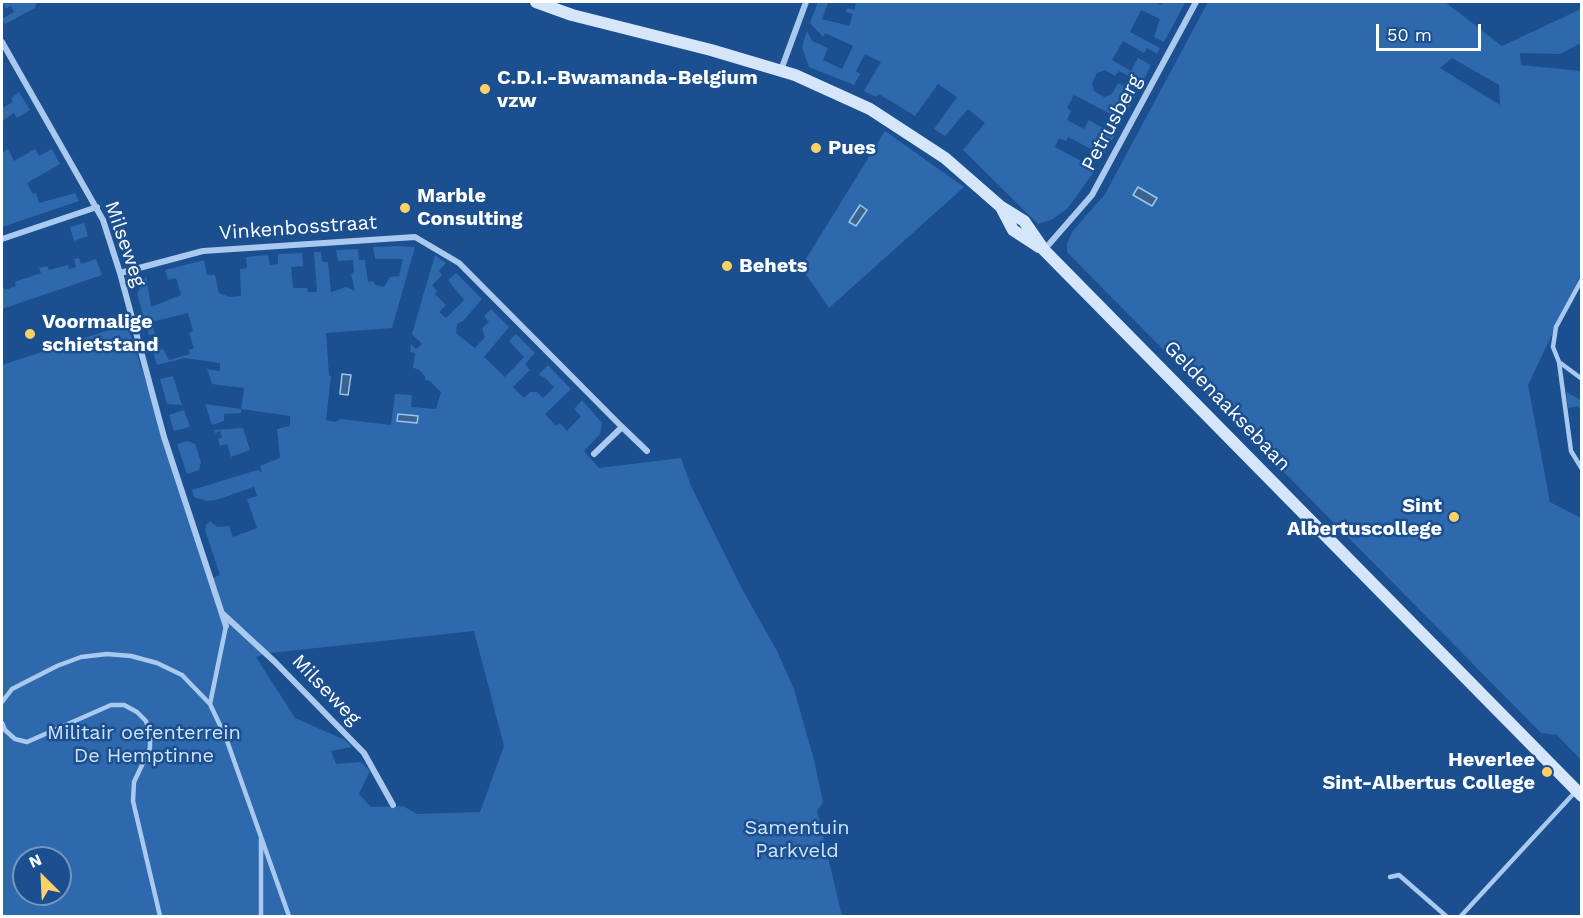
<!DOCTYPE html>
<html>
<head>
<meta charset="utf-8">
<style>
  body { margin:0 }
  #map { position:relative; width:1583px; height:918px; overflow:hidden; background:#1b4f8f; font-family:"Work Sans",sans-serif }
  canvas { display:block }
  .frame { position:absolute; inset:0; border:3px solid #fff; pointer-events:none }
  .north { position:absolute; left:12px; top:846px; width:60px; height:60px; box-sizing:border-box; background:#1b4f8f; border:2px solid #7695bc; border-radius:50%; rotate:336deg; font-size:16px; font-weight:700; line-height:24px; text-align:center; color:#fff }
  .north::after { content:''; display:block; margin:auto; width:21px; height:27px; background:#ffd166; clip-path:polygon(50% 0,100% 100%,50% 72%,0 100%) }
  .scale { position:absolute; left:1376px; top:24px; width:105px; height:27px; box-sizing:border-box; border:3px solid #fff; border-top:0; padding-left:8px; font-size:18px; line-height:21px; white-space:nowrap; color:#fff; -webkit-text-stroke:4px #1b4f8f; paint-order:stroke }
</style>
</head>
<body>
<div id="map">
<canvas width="1583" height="918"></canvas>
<div class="frame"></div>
<div class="north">N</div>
<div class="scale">50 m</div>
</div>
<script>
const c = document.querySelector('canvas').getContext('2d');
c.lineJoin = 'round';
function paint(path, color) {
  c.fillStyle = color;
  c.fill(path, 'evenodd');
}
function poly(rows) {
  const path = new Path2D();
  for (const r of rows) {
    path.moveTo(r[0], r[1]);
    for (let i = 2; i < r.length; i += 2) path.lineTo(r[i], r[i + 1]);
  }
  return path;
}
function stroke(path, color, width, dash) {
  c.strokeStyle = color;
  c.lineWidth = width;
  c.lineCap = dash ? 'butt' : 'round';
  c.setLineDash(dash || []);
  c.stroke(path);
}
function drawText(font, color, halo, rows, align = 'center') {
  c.font = font + ' "Work Sans",sans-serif';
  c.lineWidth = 5;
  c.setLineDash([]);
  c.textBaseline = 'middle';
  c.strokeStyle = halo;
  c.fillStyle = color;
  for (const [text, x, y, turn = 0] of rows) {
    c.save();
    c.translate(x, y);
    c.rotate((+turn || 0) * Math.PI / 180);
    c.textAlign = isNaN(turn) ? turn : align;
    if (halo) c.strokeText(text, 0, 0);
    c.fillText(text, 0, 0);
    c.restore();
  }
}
paint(poly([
  [2,2,37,2,35,8,5,24,2,19,14,12,11,6,6,8],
  [818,2,828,3,822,19,849,26,853,14,846,12,847,8,854,10,856,4,850,2,1154,2,1161,5,1164,2,1185,3,1164,42,1154,37,1160,19,1141,10,1130,32,1160,48,1157,54,1147,48,1144,53,1123,41,1112,60,1131,71,1138,58,1151,65,1142,83,1119,71,1115,76,1105,70,1097,73,1092,83,1094,91,1104,97,1112,94,1118,83,1137,93,1122,120,1074,95,1067,108,1071,111,1067,120,1084,129,1089,120,1115,135,1103,155,1068,137,1066,141,1059,138,1055,147,1096,169,1067,209,1051,220,1038,224,963,150,985,123,968,109,945,136,934,129,957,97,938,84,915,116,879,94,876,97,864,91,881,62,865,54,856,71,860,74,854,85,809,67,802,47,807,31,812,41,828,48,823,60,842,69,853,46,825,33,823,37,810,23],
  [1208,2,1445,2,1502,46,1581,9,1581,43,1560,54,1520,53,1521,65,1581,71,1581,274,1528,385,1550,502,1581,518,1581,760,1557,735,1541,733,1067,252,1067,244,1072,232,1105,194],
  [1452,58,1499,85,1500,105,1440,68],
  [19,92,30,110,17,118,14,113,2,121,2,108,13,102,11,98],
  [885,131,964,187,829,308,801,267],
  [8,149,14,161,35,149,39,156,52,149,60,164,27,183,33,194,36,193,39,203,75,193,79,201,2,227,2,153],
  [84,223,88,236,74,241,70,227],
  [399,246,415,247,392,328,326,333,329,376,331,376,326,420,335,422,341,419,391,425,395,394,412,395,411,407,436,409,441,392,430,381,425,380,425,376,418,369,413,368,415,353,410,352,411,344,416,349,422,344,412,334,435,255,446,263,439,271,442,275,432,285,437,291,435,294,446,305,439,312,446,318,464,300,448,280,456,273,482,299,463,321,457,324,456,333,475,348,485,337,482,328,489,322,484,316,491,309,509,327,484,357,505,377,524,357,509,341,516,334,535,353,525,364,530,370,513,387,524,398,530,392,537,392,543,398,554,387,544,377,538,375,548,365,571,389,545,414,556,426,560,423,567,431,581,416,574,409,582,400,602,423,600,434,584,451,599,468,681,458,691,486,741,587,777,651,794,689,814,760,823,802,817,811,842,916,2,916,2,365,127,324,210,579,220,575,205,530,206,525,210,521,217,527,229,526,233,537,257,528,247,499,257,496,254,487,216,500,207,501,194,497,192,490,257,470,262,472,260,466,280,458,277,429,290,426,290,416,241,409,241,413,224,414,224,421,212,425,205,404,241,409,244,388,212,384,207,369,220,371,220,363,185,358,157,365,153,352,163,349,169,360,190,354,189,350,194,348,189,333,193,331,188,313,152,322,155,334,149,335,137,294,146,276,151,307,181,295,176,278,168,280,165,270,204,260,207,275,215,275,219,293,229,297,241,296,240,269,247,268,246,257,268,255,270,265,278,264,278,254,302,253,303,266,291,267,293,288,307,288,308,292,317,292,314,252,321,252,322,262,328,262,331,292,346,287,355,291,351,274,354,272,353,260,338,261,336,250,358,249,359,260,365,260,368,282,374,281,375,285,384,287,390,277,399,276,403,259,375,259,373,247],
  [474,631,504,746,480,812,417,814,403,806,371,807,359,794,370,771,361,762,336,764,331,751,352,747,345,740,295,718,256,657,270,653],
  [24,858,60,858,60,894,24,894],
  [79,258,81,264,96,259,102,275,2,309,2,286,5,290,16,286,15,282,41,273,39,268,47,266,49,270,68,265,69,269,76,267,74,259],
  [173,376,182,405,167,404,160,379],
  [1566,392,1581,400,1581,417,1579,406,1568,408],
  [184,410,190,427,174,431,169,415],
  [243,428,250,450,231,457,227,444,220,446,218,439,222,437,220,431,215,433,214,430],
  [188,441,195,444,201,462,199,470,187,474,177,444]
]), '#2e69ad');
const water = poly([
  [1138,187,1157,198,1152,206,1133,195,1138,187],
  [860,205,867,210,856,226,849,222,860,205],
  [342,374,351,375,348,395,340,394,342,374],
  [398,414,418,416,417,423,397,421,398,414]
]);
paint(water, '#3c6290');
stroke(water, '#9cc4f0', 1.5);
stroke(poly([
  [1582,279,1556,327,1553,347,1559,362,1571,451,1582,469],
  [1559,362,1582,379],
  [2,702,12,689,57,666,81,657,107,654,131,656,157,663,182,675,210,704,226,738,289,916],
  [210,704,226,626],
  [2,723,5,730,15,739,27,742,111,705,124,705,137,712,146,721,150,736,150,748,134,782,133,801,160,916],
  [261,839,261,916],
  [1390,877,1399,875,1446,916],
  [1461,916,1576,791]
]), '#a9c9ee', 4.5);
stroke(poly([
  [2,42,103,220,120,273,164,437,226,626],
  [781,70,806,2],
  [2,239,97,207],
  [1044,250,1092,195,1196,2],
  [120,273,203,251,415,237,459,263,622,427,594,454],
  [622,427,647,451],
  [223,614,275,662,364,753,393,805]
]), '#a9c9ee', 6);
stroke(poly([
  [536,2,572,15,711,50,795,75,870,109,945,158,1000,206,1024,221,1044,250,1582,796],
  [1001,207,1013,230,1039,247]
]), '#d6e6fa', 12);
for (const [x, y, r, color] of [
  [485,89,6,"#ffd166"],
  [816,148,6,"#ffd166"],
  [405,208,6,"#ffd166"],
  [727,266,6,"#ffd166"],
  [30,334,6,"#ffd166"],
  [1454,517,6,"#ffd166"],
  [1547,772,6,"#ffd166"]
]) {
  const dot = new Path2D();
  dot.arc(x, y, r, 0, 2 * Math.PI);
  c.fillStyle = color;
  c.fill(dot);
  stroke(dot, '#1b4f8f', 2);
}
drawText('bold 20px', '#fff', '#1b4f8f', [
  ["C.D.I.-Bwamanda-Belgium",497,78],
  ["vzw",497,101],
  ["Pues",828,148],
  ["Marble",417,196],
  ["Consulting",417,219],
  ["Behets",739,266],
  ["Voormalige",42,322],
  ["schietstand",42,345],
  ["Sint",1442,506,"right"],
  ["Albertuscollege",1442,529,"right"],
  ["Heverlee",1535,760,"right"],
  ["Sint-Albertus College",1535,783,"right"]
], 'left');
drawText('20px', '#fff', '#1b4f8f', [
  ["Petrusberg",1112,123,-62],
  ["Vinkenbosstraat",298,228,-4],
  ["Milseweg",125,244,71],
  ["Geldenaaksebaan",1227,406,46],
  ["Milseweg",326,690,46]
]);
drawText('20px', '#cfe3fa', '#1b4f8f', [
  ["Militair oefenterrein",144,733],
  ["De Hemptinne",144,756],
  ["Samentuin",797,828],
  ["Parkveld",797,851]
]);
</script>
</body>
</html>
